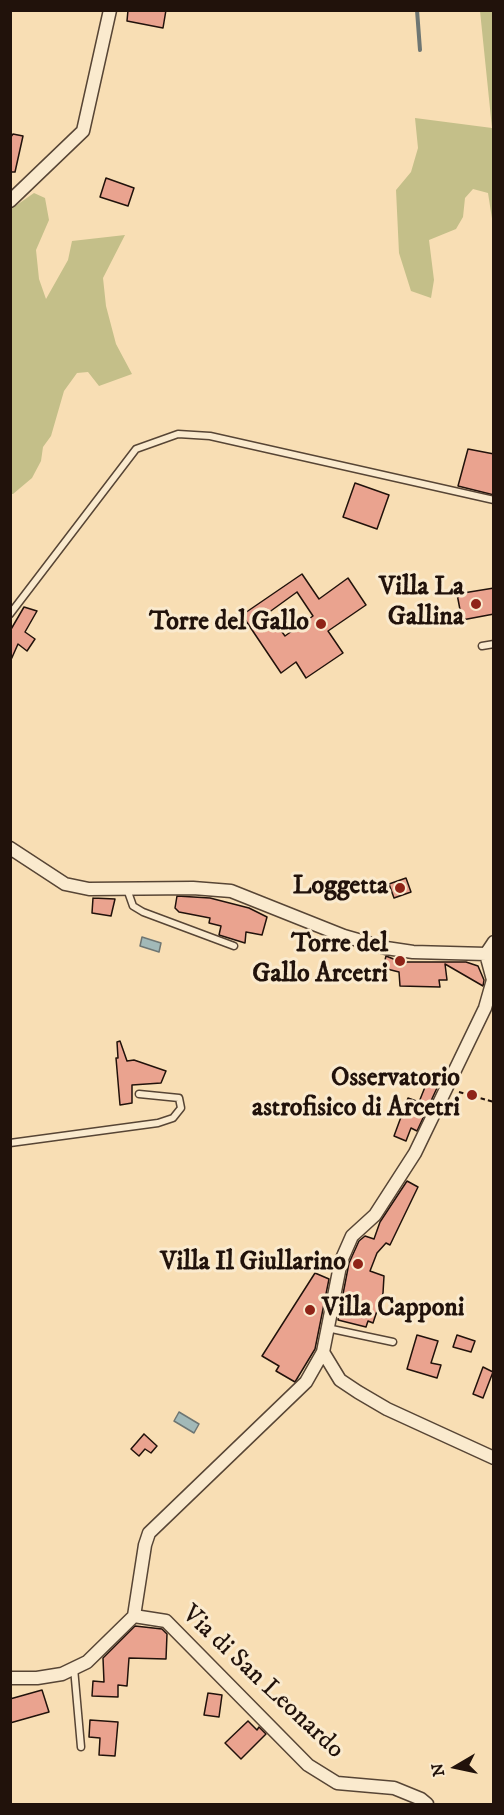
<!DOCTYPE html>
<html>
<head>
<meta charset="utf-8">
<style>
  body { margin:0 }
  #map { position:relative; width:504px; height:1815px; overflow:hidden; background:#f8deb4; font-family:"IM FELL DW Pica",serif }
  canvas { display:block }
  .frame { position:absolute; inset:0; border:12px solid #21120b; pointer-events:none }
  .north { position:absolute; left:426px; top:1737px; width:60px; height:60px; -webkit-text-stroke:4px #faeace; paint-order:stroke; rotate:261deg; font-size:16px; font-weight:700; line-height:24px; text-align:center; color:#21120b }
  .north::after { content:''; display:block; margin:auto; width:21px; height:27px; background:#21120b; clip-path:polygon(50% 0,100% 100%,50% 72%,0 100%) }
</style>
</head>
<body>
<div id="map">
<canvas width="504" height="1815"></canvas>
<div class="frame"></div>
<div class="north">N</div>
</div>
<script>
const c = document.querySelector('canvas').getContext('2d');
c.lineJoin = 'round';
function paint(path, color) {
  c.fillStyle = color;
  c.fill(path, 'evenodd');
}
function poly(rows) {
  const path = new Path2D();
  for (const r of rows) {
    path.moveTo(r[0], r[1]);
    for (let i = 2; i < r.length; i += 2) path.lineTo(r[i], r[i + 1]);
  }
  return path;
}
function stroke(path, color, width, dash) {
  c.strokeStyle = color;
  c.lineWidth = width;
  c.lineCap = dash ? 'butt' : 'round';
  c.setLineDash(dash || []);
  c.stroke(path);
}
function drawText(font, color, halo, rows, align = 'center') {
  c.font = font + ' "IM FELL DW Pica",serif';
  c.lineWidth = 6;
  c.setLineDash([]);
  c.textBaseline = 'middle';
  c.strokeStyle = halo;
  c.fillStyle = color;
  for (const [text, x, y, turn = 0] of rows) {
    c.save();
    c.translate(x, y);
    c.rotate((+turn || 0) * Math.PI / 180);
    c.textAlign = isNaN(turn) ? turn : align;
    if (halo) c.strokeText(text, 0, 0);
    c.fillText(text, 0, 0);
    c.restore();
  }
}
paint(poly([
  [480,11,493,11,493,225,488,193,473,189,465,198,463,217,456,229,429,240,434,280,431,298,411,291,399,253,396,190,411,172,418,148,415,118,492,128],
  [34,193,45,198,49,220,36,250,39,279,46,299,68,260,72,241,125,235,103,278,106,306,116,344,132,374,99,386,88,372,77,373,64,391,51,436,43,447,41,461,32,478,13,494,10,494,11,209]
]), '#c4bf89');
const water = poly([
  [142,937,161,943,159,952,140,946,142,937],
  [179,1412,199,1424,194,1433,174,1421,179,1412]
]);
paint(water, '#a2b9b8');
stroke(water, '#6e7673', 1.5);
stroke(poly([
  [417,10,420,50]
]), '#6e7673', 4);
const building = poly([
  [128,10,166,10,163,28,127,21,128,10],
  [13,134,23,136,15,172,10,172,10,138,13,134],
  [106,178,134,188,128,206,100,197,106,178],
  [468,449,494,454,494,495,458,486,468,449],
  [355,483,389,495,377,529,343,517,355,483],
  [302,574,319,599,348,578,366,605,328,631,343,653,306,678,296,662,281,673,242,615,302,574],
  [297,592,313,616,285,636,268,613,297,592],
  [494,588,494,614,462,620,457,594,494,588],
  [24,607,37,611,25,632,35,639,27,651,18,644,10,662,10,631,24,607],
  [406,878,411,892,394,898,389,884,406,878],
  [177,896,210,898,249,908,267,917,262,935,246,932,245,943,219,935,221,926,209,923,210,918,179,912,175,908,177,896],
  [93,898,115,899,111,916,92,913,93,898],
  [386,956,401,962,466,962,478,966,484,980,483,986,445,964,447,980,439,980,440,987,400,986,399,972,383,968,386,956],
  [120,1041,127,1061,134,1060,166,1071,161,1083,132,1085,132,1103,120,1105,116,1058,118,1058,117,1042,120,1041],
  [431,1072,443,1075,417,1131,411,1128,406,1141,394,1136,408,1098,419,1102,431,1072],
  [407,1181,418,1187,390,1245,386,1243,377,1253,370,1271,384,1276,383,1293,373,1323,368,1321,366,1327,338,1320,349,1263,359,1241,365,1236,374,1239,380,1222,407,1181],
  [315,1273,329,1279,315,1349,295,1382,276,1371,279,1366,262,1356,315,1273],
  [417,1335,438,1341,431,1363,441,1365,437,1378,407,1369,417,1335],
  [457,1335,475,1341,471,1352,453,1347,457,1335],
  [483,1367,493,1372,483,1398,473,1394,483,1367],
  [144,1434,157,1446,151,1453,145,1449,139,1456,131,1449,144,1434],
  [135,1626,162,1629,167,1634,166,1659,129,1658,127,1686,118,1685,118,1697,92,1696,93,1681,104,1682,103,1658,135,1626],
  [42,1690,49,1712,10,1723,10,1699,42,1690],
  [208,1693,222,1695,219,1717,204,1715,208,1693],
  [90,1720,118,1722,115,1756,99,1755,100,1738,89,1737,90,1720],
  [248,1721,257,1730,259,1727,266,1734,241,1759,225,1743,248,1721]
]);
paint(building, '#eaa38f');
stroke(building, '#21120b', 1.5);
const lane = poly([
  [10,614,136,449,178,434,210,436,494,500],
  [482,646,494,644],
  [127,889,133,906,143,912,234,946],
  [10,1143,158,1123,173,1118,181,1108,179,1098,139,1094],
  [327,1328,393,1342],
  [74,1668,81,1747]
]);
const street = poly([
  [10,201,83,131,110,10],
  [10,848,65,884,89,889,193,888,231,891,344,936,386,948,413,952,486,954],
  [486,954,494,942],
  [323,1352,340,1380,358,1392,387,1409,494,1458],
  [134,1616,145,1545,149,1533,306,1382,323,1352,341,1261,352,1236,375,1215,415,1153,485,1008,493,980,486,954],
  [10,1678,37,1678,62,1674,87,1662,134,1616,166,1621,308,1765,337,1783,394,1788,421,1799,427,1804]
]);
stroke(lane, '#574535', 9);
stroke(street, '#574535', 15);
stroke(poly([
  [459,1092,494,1102]
]), '#21120b', 2, [4.5, 3]);
stroke(lane, '#faeace', 6);
stroke(street, '#faeace', 12);
for (const [x, y, r, color] of [
  [476,604,6,"#8f2418"],
  [321,624,6,"#8f2418"],
  [400,888,6,"#8f2418"],
  [400,961,6,"#8f2418"],
  [472,1095,6,"#8f2418"],
  [358,1264,6,"#8f2418"],
  [310,1310,6,"#8f2418"]
]) {
  const dot = new Path2D();
  dot.arc(x, y, r, 0, 2 * Math.PI);
  c.fillStyle = color;
  c.fill(dot);
  stroke(dot, '#faeace', 2);
}
drawText('bold 26px', '#21120b', '#faeace', [
  ["Villa La",464,589],
  ["Gallina",464,619],
  ["Torre del Gallo",309,624],
  ["Loggetta",388,888],
  ["Torre del",388,946],
  ["Gallo Arcetri",388,976],
  ["Osservatorio",460,1080],
  ["astrofisico di Arcetri",460,1110],
  ["Villa Il Giullarino",346,1264],
  ["Villa Capponi",322,1310,"left"]
], 'right');
drawText('26px', '#21120b', '#faeace', [
  ["Via di San Leonardo",262,1683,43]
]);
</script>
</body>
</html>
